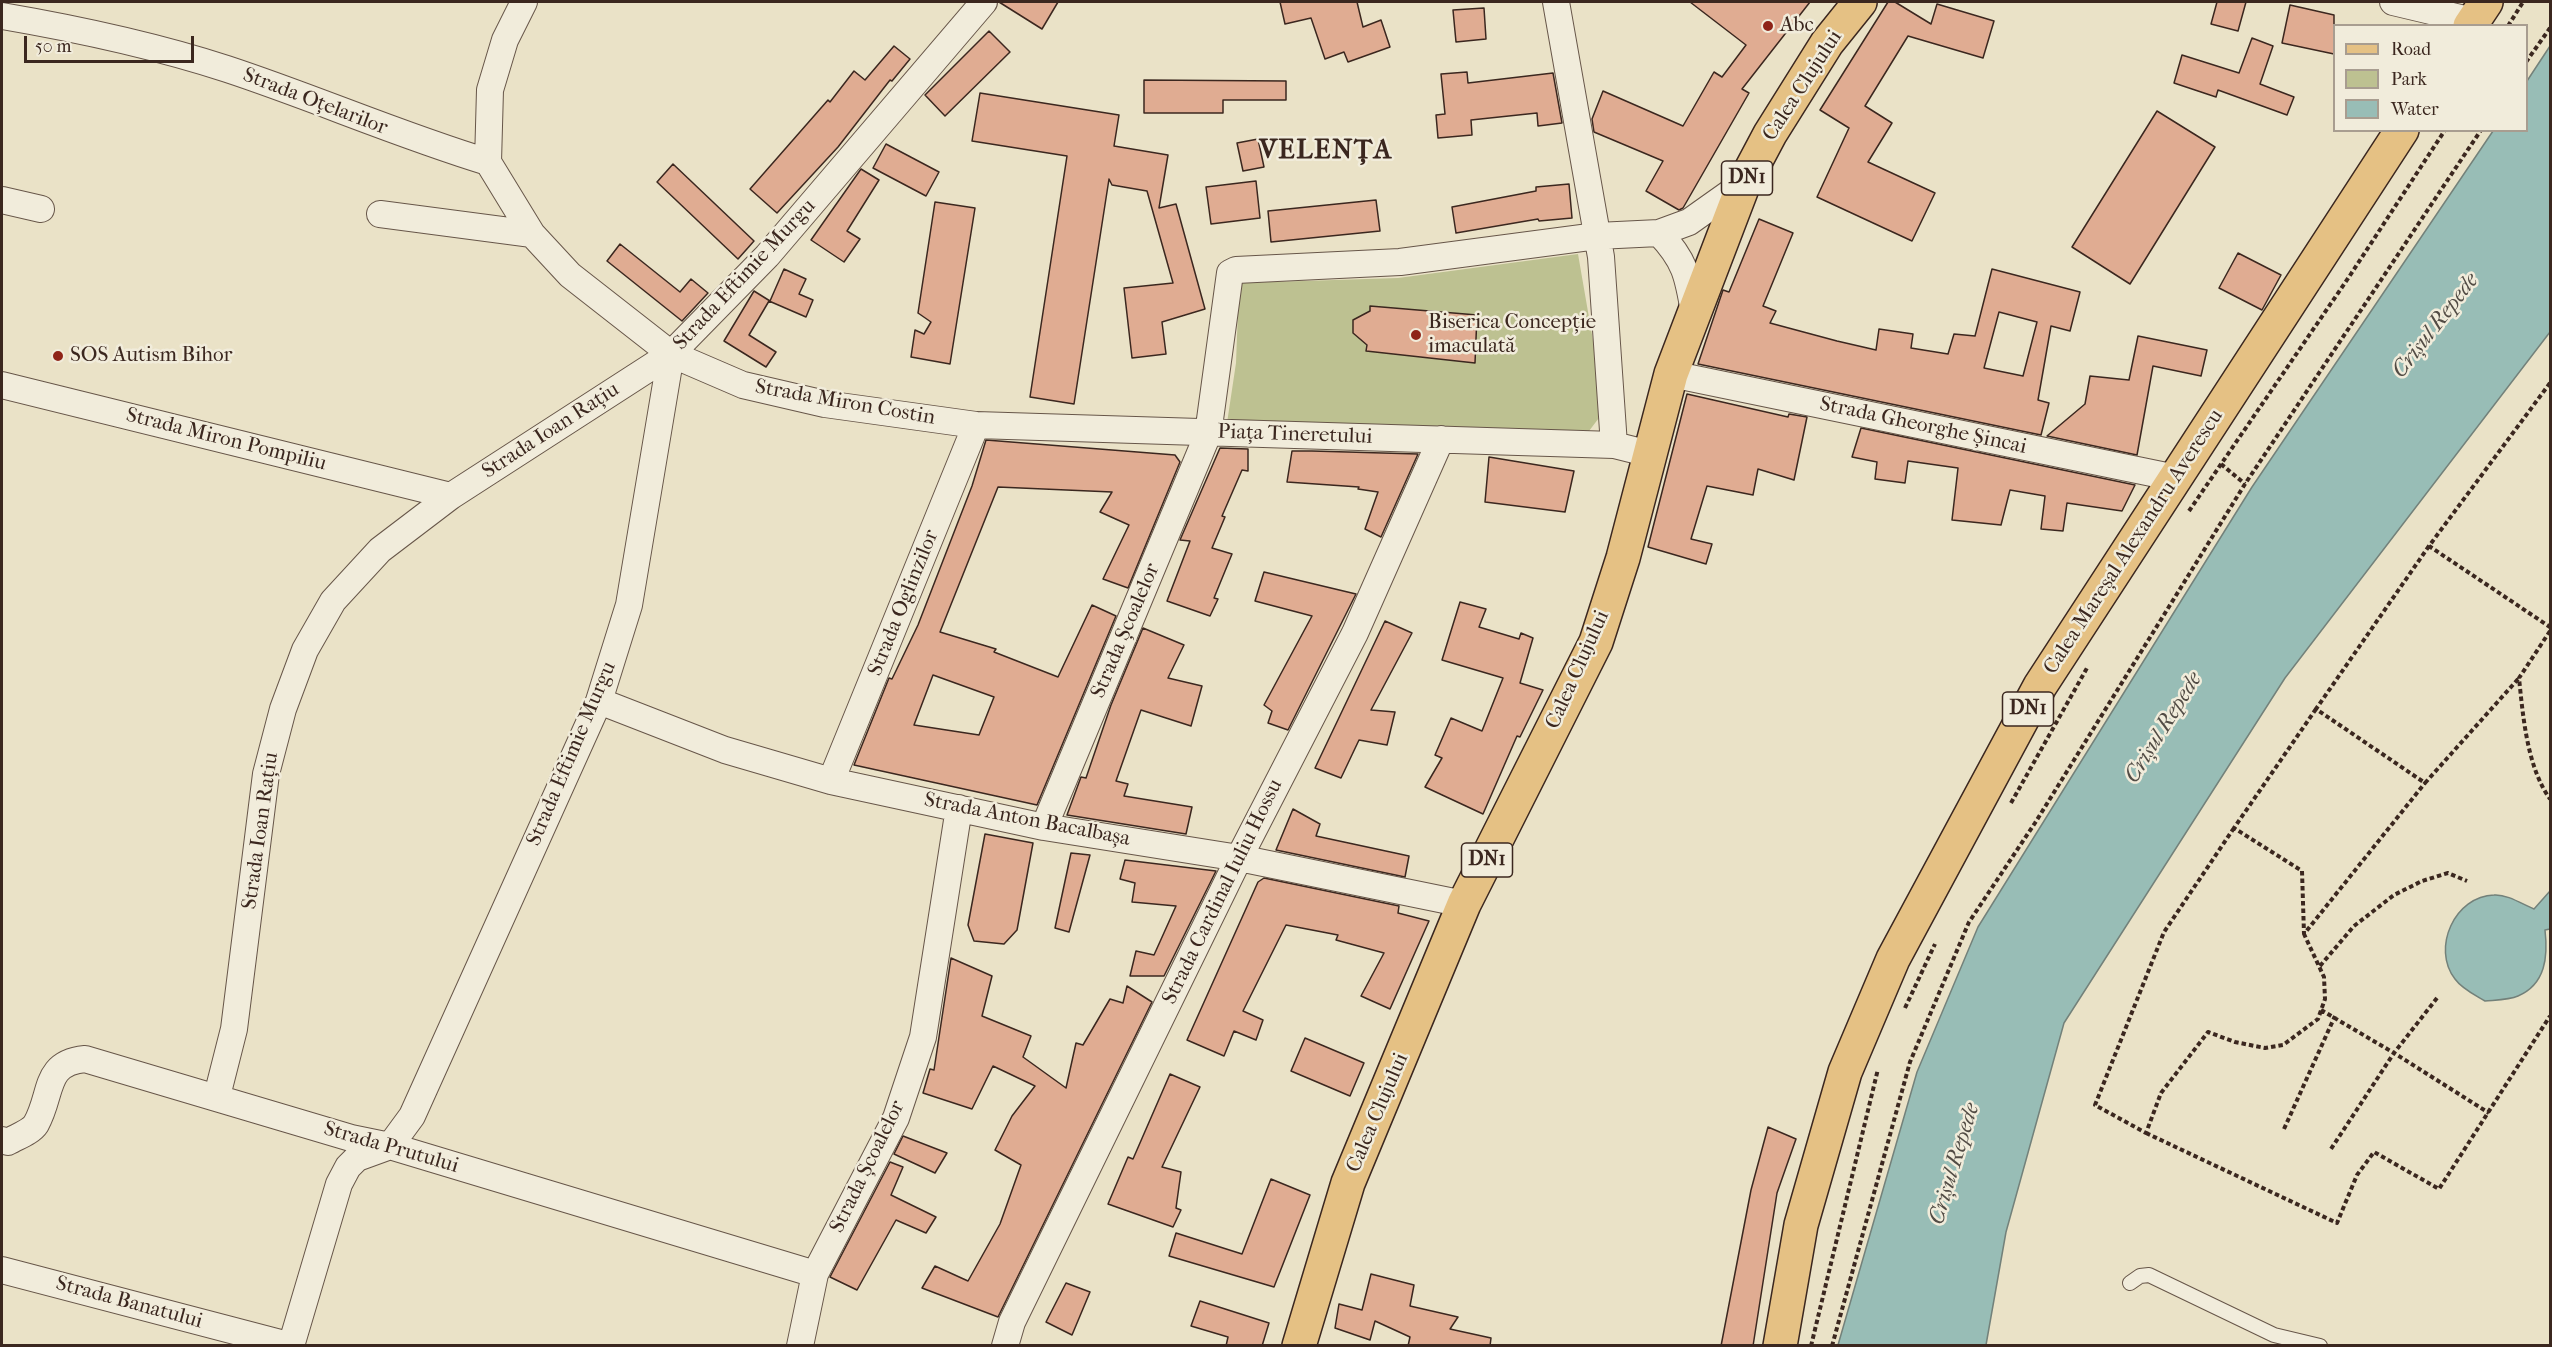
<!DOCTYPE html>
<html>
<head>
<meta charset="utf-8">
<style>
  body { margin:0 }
  #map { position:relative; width:2552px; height:1347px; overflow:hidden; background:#eae2c7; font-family:"IM FELL French Canon",serif }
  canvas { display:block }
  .frame { position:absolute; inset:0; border:3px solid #3b271f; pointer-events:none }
  .legend { position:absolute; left:2333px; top:24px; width:195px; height:108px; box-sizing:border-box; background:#f1ecdb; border:2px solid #a89d90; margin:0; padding:8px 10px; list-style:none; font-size:18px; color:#3b271f }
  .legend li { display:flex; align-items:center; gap:12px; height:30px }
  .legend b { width:30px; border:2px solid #a89d90 }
  .scale { position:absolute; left:24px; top:36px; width:170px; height:27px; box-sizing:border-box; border:3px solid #3b271f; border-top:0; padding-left:8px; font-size:18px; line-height:21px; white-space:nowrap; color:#3b271f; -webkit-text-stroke:4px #f1ecdb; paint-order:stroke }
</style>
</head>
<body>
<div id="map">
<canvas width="2552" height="1347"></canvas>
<div class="frame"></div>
<ul class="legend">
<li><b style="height:8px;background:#e5c184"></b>Road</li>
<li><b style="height:16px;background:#bdc191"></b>Park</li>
<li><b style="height:16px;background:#98bdb6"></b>Water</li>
</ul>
<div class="scale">50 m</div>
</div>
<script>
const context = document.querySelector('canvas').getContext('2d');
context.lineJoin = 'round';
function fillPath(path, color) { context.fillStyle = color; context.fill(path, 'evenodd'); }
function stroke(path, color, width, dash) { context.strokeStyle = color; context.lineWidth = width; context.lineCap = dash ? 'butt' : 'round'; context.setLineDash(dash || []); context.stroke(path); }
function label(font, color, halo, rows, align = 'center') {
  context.font = font + ' "IM FELL French Canon",serif'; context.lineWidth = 5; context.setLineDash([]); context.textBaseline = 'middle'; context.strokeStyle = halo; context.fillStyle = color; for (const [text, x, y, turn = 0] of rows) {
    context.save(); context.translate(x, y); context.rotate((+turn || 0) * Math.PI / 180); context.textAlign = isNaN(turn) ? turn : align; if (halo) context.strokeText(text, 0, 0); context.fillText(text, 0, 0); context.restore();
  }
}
const green = new Path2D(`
  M1578 254 1605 410 1589 431 1227 423 1236 363 1239 283 1398 278Z`);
const water = new Path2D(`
  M2550 46V332L2285 678 2064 1023 2006 1232 1986 1345H1838L1917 1072 1978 927 2252 487 2493 131 2526 130 2527 81Z
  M2550 891V929L2545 930C2548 956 2546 984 2518 996 2509 1000 2495 1000 2485 1001 2475 995 2462 989 2455 979 2431 948 2455 896 2494 895 2507 894 2522 904 2534 909Z`);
const building = new Path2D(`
  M999 2H1058L1042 29Z
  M1280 2H1357L1363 27 1381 20 1390 47 1348 62 1344 52 1325 59 1311 18 1285 24Z
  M1690 2H1810L1742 89 1749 93 1683 208 1679 210 1646 191 1663 161 1594 132 1592 119 1603 91 1683 126 1714 72 1722 77 1746 45Z
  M1888 2H1895L1931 24 1937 4 1994 21 1983 58 1908 36 1865 106 1892 123 1868 162 1935 193 1912 241 1817 197 1849 128 1820 110Z
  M2217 2H2246L2238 31 2211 24Z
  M2290 5 2334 15V54L2282 43Z
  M1484 8 1486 39 1456 42 1453 10Z
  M989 31 1010 52 945 116 925 95Z
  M2252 38 2273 46 2260 84 2294 97 2287 115 2218 90 2216 97 2174 83 2182 55 2239 73Z
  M894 46 910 59 892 81 890 80 838 147 777 213 750 189 828 100 830 102 854 71 865 80Z
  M1467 72 1468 83 1553 73 1562 123 1538 126 1537 113 1471 120 1472 135 1438 138 1436 115 1445 114 1441 74Z
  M1144 80 1286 81V100H1223V113H1144Z
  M980 93 1119 115 1114 146 1168 155 1159 208 1176 204 1205 309 1162 322 1166 354 1132 358 1124 288 1173 283 1147 191 1112 185 1109 179 1074 404 1030 397 1067 156 972 141Z
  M2157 111 2215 147 2130 284 2072 247Z
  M1258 139 1264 167 1243 171 1237 143Z
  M886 144 939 172 926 196 873 168Z
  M673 164 754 241 738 259 657 182Z
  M861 169 879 180 847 231 860 239 844 262 811 240Z
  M1256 181 1260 218 1211 224 1206 187Z
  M1569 184 1572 218 1539 221 1538 219 1456 233 1452 207 1536 191V187Z
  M1376 200 1380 231 1271 242 1268 211Z
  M935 202 975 208 950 364 911 357 915 330 924 334 931 322 918 313Z
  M1759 219 1793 233 1763 306 1776 311 1770 323 1837 341 1876 350 1879 329 1913 334 1911 348 1948 354 1954 334 1975 336 1992 269 2080 292 2070 331 2051 326 2038 400 2049 403 2041 435 1698 364 1723 290 1729 292ZM1999 312 2037 322 2023 376 1984 368Z
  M620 244 680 292 691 279 708 293 682 321 607 261Z
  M2238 253 2281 275 2262 310 2219 288Z
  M784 269 806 279 799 294 813 300 806 317 769 301 749 335 776 352 766 367 724 341 754 291 770 301Z
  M1370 306 1477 315 1475 363 1366 351 1367 345 1353 333V320L1370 311Z
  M2138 336 2207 350 2201 376 2153 366 2137 455 2047 436 2085 404 2090 376 2129 380Z
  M1687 394 1788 417 1789 414 1807 417 1794 480 1758 469 1753 495 1707 486 1691 539 1712 544 1706 564 1648 547Z
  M1861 428 2135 485 2122 511 2067 503 2063 531 2041 529 2045 496 2010 490 2001 525 1952 520 1958 468 1908 461 1905 483 1875 479 1877 462 1852 457Z
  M986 440 1175 455 1180 462 1128 588 1103 579 1129 525 1100 512 1112 492 998 487 940 632 996 649 994 652 1058 677 1092 605 1116 616 1037 805 854 765 889 678 892 679 918 625 972 486ZM933 675 994 697 979 735 914 725Z
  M1220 448 1248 449V471L1242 470 1222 516 1225 517 1212 548 1232 554 1214 598 1218 599 1210 616 1167 601 1190 541 1180 540Z
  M1292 451H1312L1418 454 1381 537 1365 529 1378 492 1358 489 1359 487 1287 482Z
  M1489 457 1574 471 1565 512 1485 502Z
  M1264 572 1356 594 1288 730 1268 723 1272 711 1264 705 1312 616 1255 601Z
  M1460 602 1486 609 1479 627 1519 639 1521 633 1533 638 1520 683 1543 690 1520 737 1517 736 1483 814 1425 787 1442 758 1435 755 1451 718 1482 731 1503 678 1442 660Z
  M1385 621 1412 633 1371 710 1395 712 1387 745 1359 740 1341 778 1315 768Z
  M1143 628 1184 645 1168 678 1202 686 1191 726 1141 710 1116 781 1128 784 1124 796 1192 807 1186 834 1067 815 1081 777 1086 778 1111 705Z
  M1293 809 1320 824 1316 836 1409 856 1405 877 1276 850Z
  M985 834 1033 843 1017 930 1004 944 974 941 968 925Z
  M1071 853 1090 855 1069 932 1055 928Z
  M1125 860 1216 871 1164 976H1130L1136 951 1154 955 1176 906 1132 902 1135 883 1120 879Z
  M1264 878 1399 906 1398 913 1429 921 1390 1009 1361 996 1384 953 1336 940 1338 935 1286 925 1243 1011 1263 1020 1256 1040 1234 1031 1224 1056 1187 1040 1258 882Z
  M951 958 992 976 982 1016 1031 1036 1023 1057 1066 1088 1076 1043 1083 1045 1110 999 1123 1003 1127 986 1152 1002 998 1317 922 1288 935 1266 968 1281 1000 1224 1021 1165 995 1150 1012 1116 1035 1086 993 1066 972 1109 923 1093 930 1069 934 1070Z
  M1305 1038 1364 1063 1350 1096 1291 1071Z
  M1170 1074 1200 1087 1162 1167 1181 1172 1176 1208 1181 1210 1173 1227 1108 1204 1128 1157 1133 1159Z
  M1768 1127 1796 1139 1777 1193 1753 1346H1721L1751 1190Z
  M903 1136 947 1153 935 1173 894 1154Z
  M890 1162 903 1167 891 1195 936 1217 926 1233 896 1220 857 1290 830 1277Z
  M1271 1179 1310 1195 1274 1287 1169 1256 1176 1233 1242 1254Z
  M1371 1274 1414 1285 1410 1306 1458 1317 1450 1329 1491 1338 1490 1346H1408L1410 1337 1375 1321 1370 1340 1335 1328 1339 1304 1362 1310Z
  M1066 1283 1090 1292 1072 1335 1046 1322Z
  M1200 1301 1269 1323 1262 1346H1226L1228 1337 1191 1326Z`);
const path = new Path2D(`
  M2508 26 2523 2
  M2526 62 2550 28
  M2550 383 2429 546 2550 627
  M2221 464 2245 484
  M2189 511 2349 277 2445 130
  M2429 546 2316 709 2425 783 2519 678
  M2550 631 2519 678C2523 716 2527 767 2550 799
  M2316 709 2234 828 2302 871 2304 934 2425 783
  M2011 803 2087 668
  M2234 828 2164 932 2095 1105 2146 1133 2161 1093 2208 1032 2235 1042 2265 1048 2283 1045 2318 1019 2325 999 2324 977 2304 934
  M2320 966 2354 926 2394 895 2422 881 2448 873 2467 881
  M2437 998 2394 1053 2489 1113
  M1905 1008 1935 944
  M2321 1010 2394 1053 2331 1149
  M2284 1129 2335 1016
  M2146 1133 2337 1223 2357 1175 2374 1152 2439 1189 2550 1016
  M1811 1346 1878 1069
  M1832 1346 1910 1062 1969 922 2035 823 2245 484 2481 130`);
const lane = new Path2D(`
  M2130 1283 2140 1276 2149 1275 2274 1335 2320 1346`);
const street = new Path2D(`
  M524 2 505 40 490 90 488 162 532 234 570 275 671 354 743 385 825 404 976 425 1614 445 1650 454
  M1556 2 1601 257 1614 445
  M2393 2 2473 21
  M2 16C78 29 153 45 227 69 315 98 399 135 488 162
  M2 200 41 209
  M380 214 532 234
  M1659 233C1685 260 1688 276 1694 312
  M1671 374 2176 478
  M2 385 451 496
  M599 701 725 750 831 781 1044 827 1239 858 1464 904
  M831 781 976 425
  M1044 827 1208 434 1230 273 1236 270 1400 262 1597 236 1659 233 1689 222 1744 183
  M217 1096 234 1029 266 774 283 709 305 650 333 601 380 550 451 496 671 354 767 256 984 2
  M2 1140 8 1142C16 1137 31 1132 36 1124 53 1094 43 1063 85 1059L351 1138 390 1146 815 1274
  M2 1270 292 1346
  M291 1346 339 1184 348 1167 357 1158 390 1146 412 1116 599 701 629 605 671 354
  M800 1346 815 1274 896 1118 923 1037 959 808
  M1005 1346 1012 1322 1239 858 1355 633 1441 439`);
const primary = new Path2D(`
  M2470 26 2486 2
  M1299 1346 1348 1183 1464 904 1596 642 1623 558 1671 374 1744 183 1770 134 1827 43 1860 2
  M1780 1346 1801 1225 1845 1072 1893 959 2040 686 2402 130`);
const markers = [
  [1768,26,6,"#8f2418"],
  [1416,335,6,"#8f2418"],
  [58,356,6,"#8f2418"]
];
const shields = [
  [1747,178,51],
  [2028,709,51],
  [1487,860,51]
];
const shieldNames = [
  ["DN1",1747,178],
  ["DN1",2028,709],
  ["DN1",1487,860]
];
const poiNames = [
  ["Abc",1780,26],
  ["Biserica Concepție",1428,323],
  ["imaculată",1428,347],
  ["SOS Autism Bihor",70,356]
];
const streetNames = [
  ["Calea Clujului",1803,86,-57],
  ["Strada Oțelarilor",315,102,21],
  ["Strada Eftimie Murgu",745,275,-47],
  ["Strada Miron Costin",845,403,10],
  ["Strada Gheorghe Șincai",1923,426,12],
  ["Strada Ioan Rațiu",551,431,-33],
  ["Piața Tineretului",1295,435,2],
  ["Strada Miron Pompiliu",226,440,14],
  ["Calea Mareșal Alexandru Averescu",2134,542,-57],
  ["Strada Oglinzilor",904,603,-68],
  ["Strada Școalelor",1126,631,-67],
  ["Calea Clujului",1578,670,-66],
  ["Strada Eftimie Murgu",572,754,-67],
  ["Strada Anton Bacalbașa",1027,820,11],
  ["Strada Ioan Rațiu",261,831,-82],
  ["Strada Cardinal Iuliu Hossu",1223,892,-64],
  ["Calea Clujului",1378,1113,-67],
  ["Strada Prutului",391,1148,16],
  ["Strada Școalelor",868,1167,-64],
  ["Strada Banatului",129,1303,15]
];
const waterNames = [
  ["Crișul Repede",2436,326,-52],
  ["Crișul Repede",2164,728,-58],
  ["Crișul Repede",1955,1164,-73]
];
const districtNames = [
  ["VELENȚA",1326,151]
];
fillPath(green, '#bdc191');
fillPath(water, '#98bdb6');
stroke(water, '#73817a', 1.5);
fillPath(building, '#e0ac92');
stroke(building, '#3b271f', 1.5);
stroke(lane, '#675649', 16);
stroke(street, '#675649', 28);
stroke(primary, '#3b271f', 36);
stroke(path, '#3b271f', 4, [4.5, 3]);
stroke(lane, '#f1ecdb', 14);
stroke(street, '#f1ecdb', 26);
stroke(primary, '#e5c184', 33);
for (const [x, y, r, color] of markers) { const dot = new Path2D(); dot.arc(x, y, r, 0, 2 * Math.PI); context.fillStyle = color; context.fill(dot); stroke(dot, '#f1ecdb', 2); }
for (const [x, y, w] of shields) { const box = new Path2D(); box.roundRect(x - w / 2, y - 17, w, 34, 4.5); context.fillStyle = '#f1ecdb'; context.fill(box); stroke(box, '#3b271f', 1.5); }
label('bold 20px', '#3b271f', null, shieldNames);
label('21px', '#3b271f', '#f1ecdb', poiNames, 'left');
label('21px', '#3b271f', '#f1ecdb', streetNames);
label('italic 22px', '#524c45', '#f1ecdb', waterNames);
context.letterSpacing = '1.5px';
label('bold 27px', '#3b271f', '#f1ecdb', districtNames);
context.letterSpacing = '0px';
</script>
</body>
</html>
